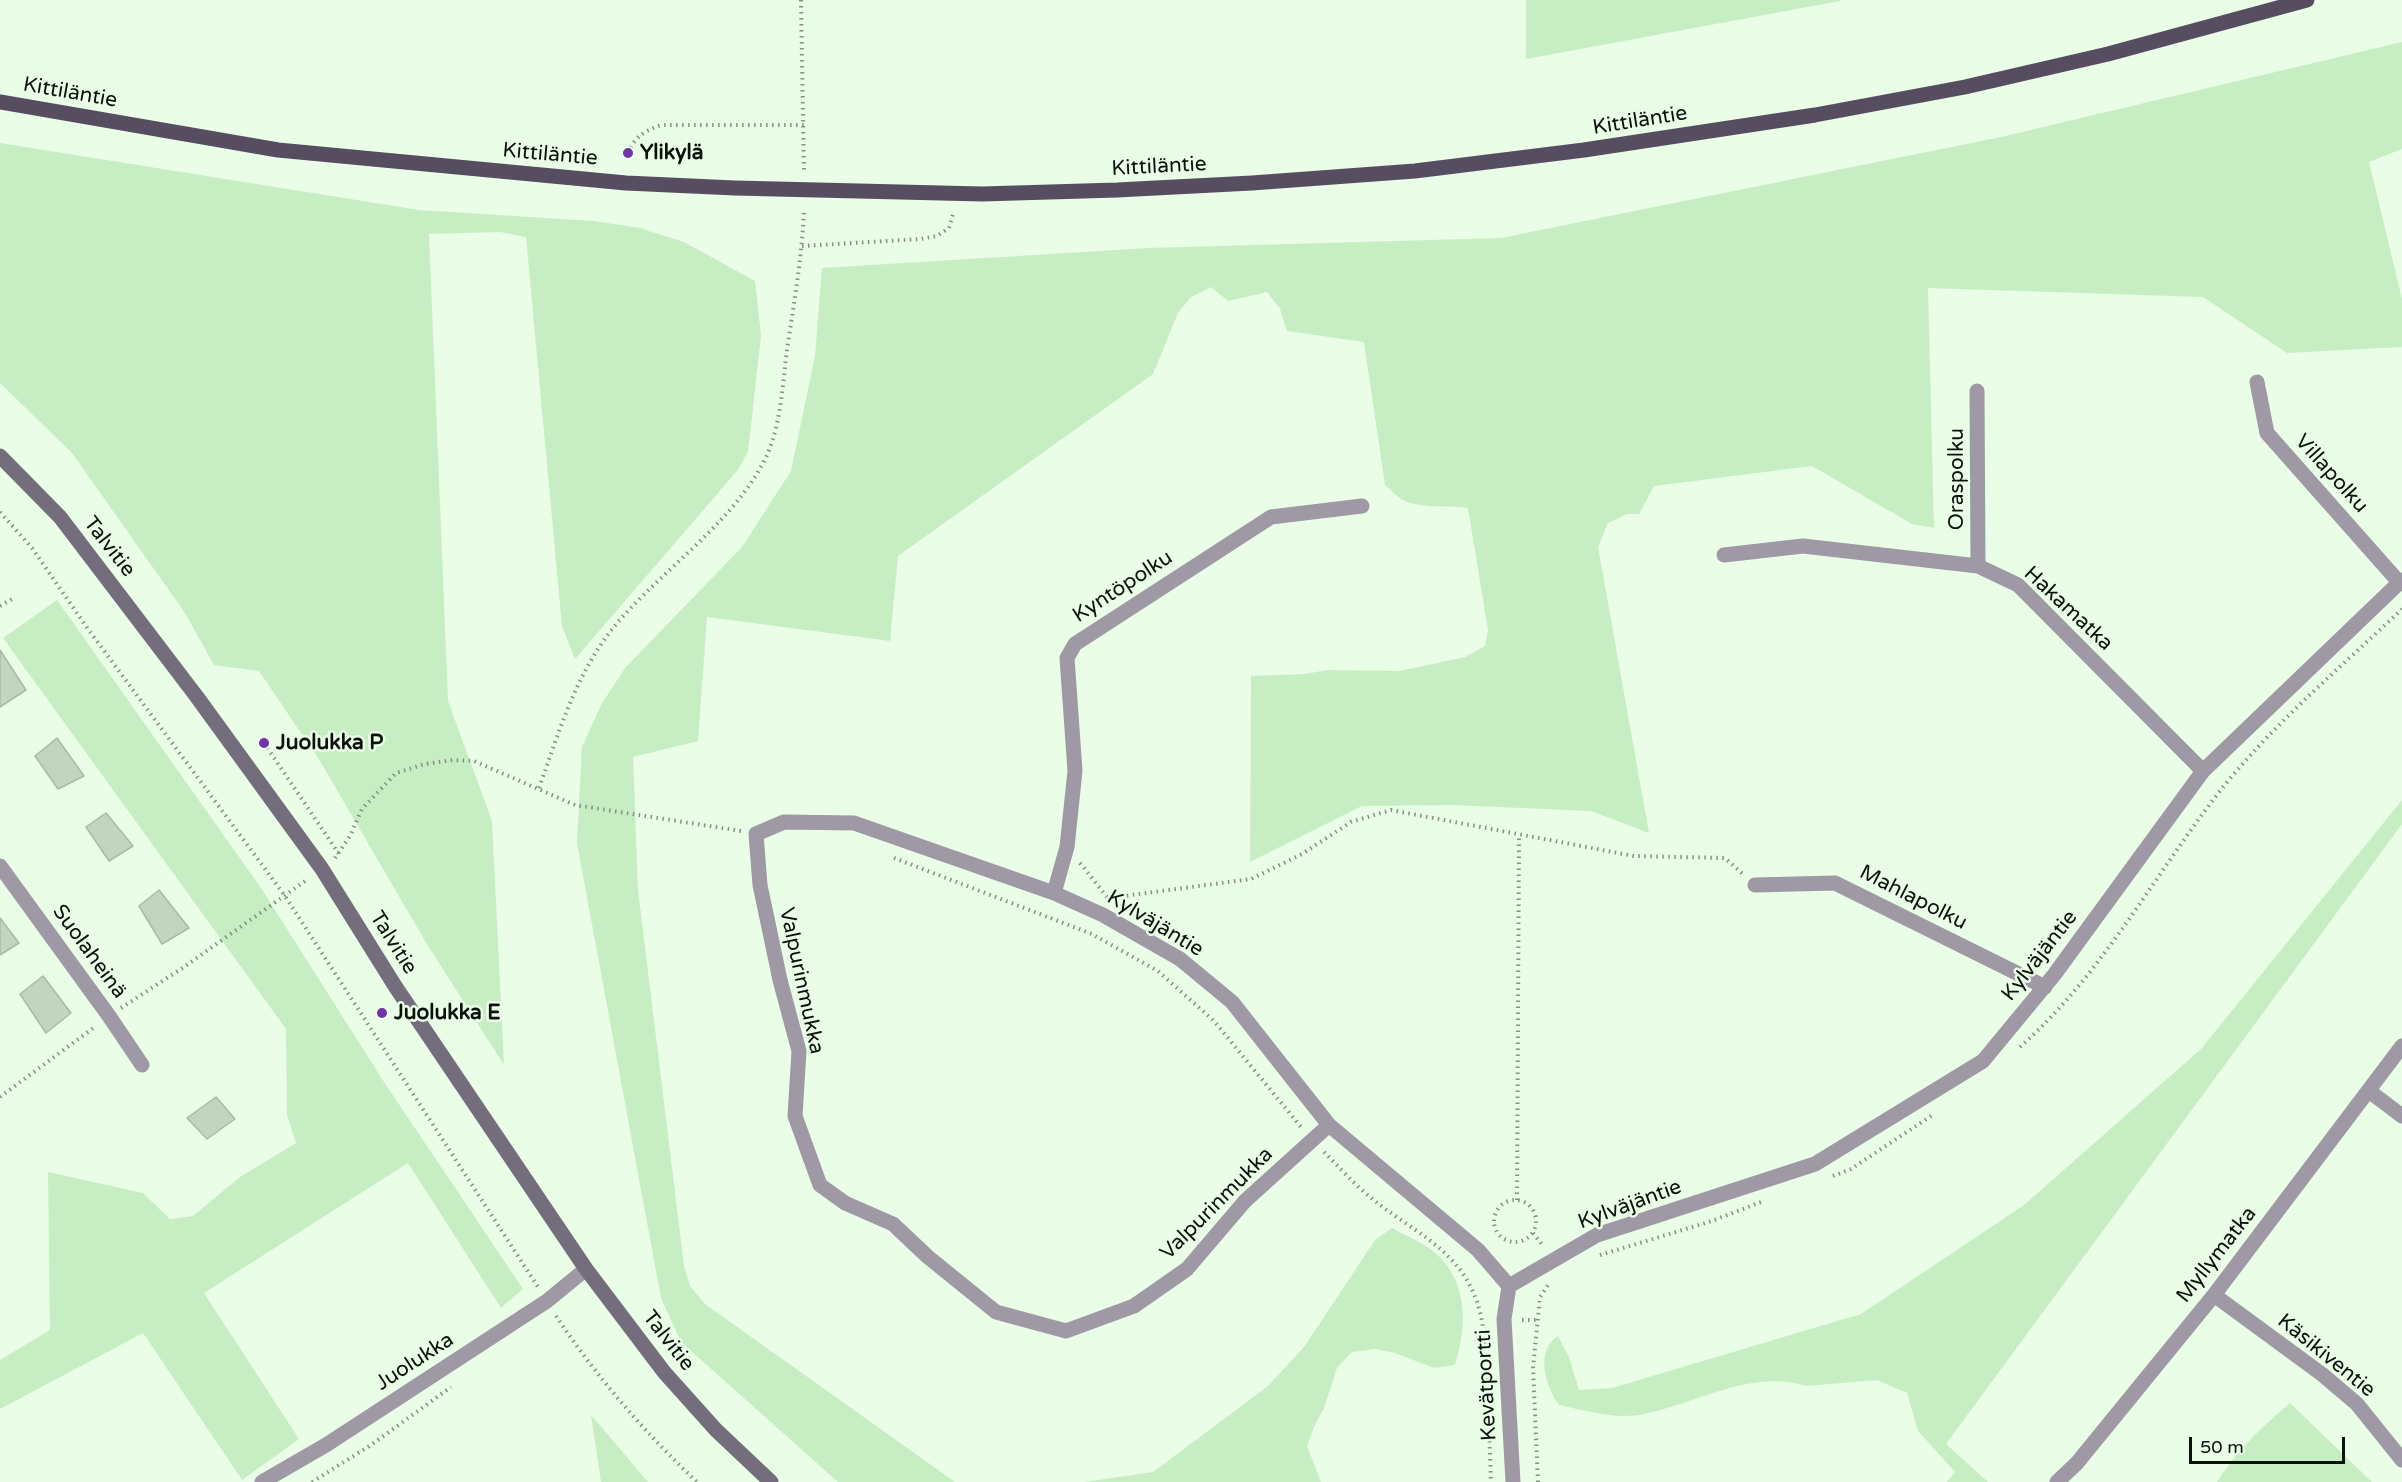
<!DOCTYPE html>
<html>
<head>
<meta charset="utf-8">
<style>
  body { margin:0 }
  #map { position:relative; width:2402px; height:1482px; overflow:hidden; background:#e9fde7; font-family:"Varela Round",sans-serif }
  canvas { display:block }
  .scale { position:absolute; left:2189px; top:1437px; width:156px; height:27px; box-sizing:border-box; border:3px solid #0b120b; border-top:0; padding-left:8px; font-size:18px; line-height:21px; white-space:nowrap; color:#0b120b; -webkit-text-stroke:4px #e9fde7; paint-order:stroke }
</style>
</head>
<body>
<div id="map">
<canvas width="2402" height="1482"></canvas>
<div class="scale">50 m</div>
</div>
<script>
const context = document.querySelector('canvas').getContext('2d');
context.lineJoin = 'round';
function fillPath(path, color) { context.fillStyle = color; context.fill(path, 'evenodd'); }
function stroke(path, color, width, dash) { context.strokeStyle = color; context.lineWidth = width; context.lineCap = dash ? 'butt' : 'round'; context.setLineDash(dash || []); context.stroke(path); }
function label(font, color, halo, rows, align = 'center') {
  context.font = font + ' "Varela Round",sans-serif'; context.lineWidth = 5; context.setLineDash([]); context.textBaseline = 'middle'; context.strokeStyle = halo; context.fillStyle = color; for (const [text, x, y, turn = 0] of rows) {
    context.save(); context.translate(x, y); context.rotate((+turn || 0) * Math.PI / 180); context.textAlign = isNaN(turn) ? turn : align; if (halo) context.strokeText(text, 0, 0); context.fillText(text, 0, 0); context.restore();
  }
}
const green = new Path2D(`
  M1526 0H1840V1L1526 59Z
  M2402 42V149L2369 162 2402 299V347L2287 353 2203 297 1928 288 1934 528 1912 524 1812 466 1654 486 1639 514H1627L1608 523 1598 547 1649 833 1591 811 1451 805 1362 806 1250 862 1251 676 1305 674 1327 670 1400 671 1465 657 1485 646 1488 630 1468 508C1448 505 1424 509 1405 501 1398 498 1391 490 1385 485L1364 342 1287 331 1280 309 1267 292 1228 301 1211 287 1191 297 1178 313 1153 374 898 556 890 641 707 617 698 741 633 757 638 890 684 1266 690 1286 705 1304 955 1482H838L681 1342 661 1298 577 843 582 747 601 705 625 668 742 547 791 471 815 356 822 268 1148 248 1501 238 2001 137Z
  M0 143 419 210 593 221 640 228 684 242 755 281 761 335 748 452 737 471 575 659 562 626 526 237 500 232 429 234 448 701 492 821 504 1065 425 941 320 761 259 671 214 665 185 613 72 453 0 383Z
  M57 600 261 888 384 1082 523 1289 501 1308 408 1163 204 1293 299 1439 242 1480 143 1333 0 1409V1360L50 1330 48 1172 143 1193 170 1219 193 1216 240 1177 296 1143 287 1115 286 1029 3 638Z
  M2402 800V824L1946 1444 1988 1482H1947L1955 1472 1918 1431 1907 1393 1877 1380 1806 1386C1752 1369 1697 1403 1645 1414 1616 1420 1588 1411 1559 1405 1545 1386 1535 1350 1558 1336L1569 1357 1579 1390 1612 1388 1861 1314 2024 1205 2201 1049Z
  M1392 1228C1404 1235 1418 1240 1429 1248 1468 1276 1468 1323 1455 1365L1434 1368 1395 1353 1375 1349 1352 1352 1337 1368 1324 1408 1314 1427 1307 1446 1321 1482H1085L1153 1472 1268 1386 1304 1347 1375 1240Z
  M2290 1403 2372 1482H2217C2236 1451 2262 1427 2290 1403Z
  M591 1415 648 1482H601Z`);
const building = new Path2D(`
  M0 650 26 690 0 707Z
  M57 738 84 776 58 789 35 756Z
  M106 813 133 846 109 861 86 827Z
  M159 890 189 928 162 944 139 906Z
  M0 918 19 943 0 955Z
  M43 976 71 1013 46 1033 20 994Z
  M216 1097 235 1119 207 1139 187 1118Z`);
const path = new Path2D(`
  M801 0 804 172
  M628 153C635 136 645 131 661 125H804
  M802 246 920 239 937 236 949 228 953 214
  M0 512 32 548 88 629 285 896 538 1287
  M0 606 14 598
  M264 743 339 854
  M539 788C560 729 577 670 618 622 663 570 729 525 762 465 781 431 782 388 787 350 794 303 802 257 804 210
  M335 858 350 836 362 809 396 773 425 764 453 760 474 761 575 805 741 831
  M894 858 1092 934 1158 971 1214 1021 1301 1127
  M1080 863 1107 897
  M1109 898 1251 879 1302 854 1351 822 1391 810 1634 856 1725 858 1744 875
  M121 1008 184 967 308 879
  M2020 1047C2100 976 2149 884 2213 800 2267 729 2338 670 2402 609
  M0 1097 96 1026
  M1324 1152C1339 1167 1354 1184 1370 1197 1407 1228 1453 1246 1473 1292 1486 1320 1485 1353 1488 1382
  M1833 1176 1851 1169 1934 1114
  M1494 1221a21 21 0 1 1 42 0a21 21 0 1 1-42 0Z
  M1517 1200 1519 834
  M1533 1233 1544 1247
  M1600 1255 1709 1222 1761 1202
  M556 1316C596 1376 645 1433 697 1482
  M1522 1320H1537
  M1488 1399 1491 1482
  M312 1482 371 1445 451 1387
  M1538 1482 1533 1368 1540 1297 1548 1285`);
const street = new Path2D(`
  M2257 382 2267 433 2398 581
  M1977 391 1978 566
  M1724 555 1803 546 1978 566 2018 585 2203 771
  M0 866 109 1016 142 1065
  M1755 885 1835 883 2045 987
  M1054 893 1067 847 1075 771 1067 658 1075 644 1271 517 1362 506
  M2369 1091 2402 1116
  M1329 1125 1245 1201 1187 1269 1134 1306 1066 1331 996 1312 928 1257 893 1224 845 1203 820 1185 795 1116 799 1051 780 980 760 885 756 834 784 822 854 823 1054 893 1103 915 1180 959 1232 1002 1329 1125 1478 1250 1509 1286
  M1509 1286 1597 1235 1815 1164 1983 1061 2054 975 2203 771 2402 580
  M1509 1286 1504 1319 1513 1482
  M2214 1295 2323 1375 2357 1404 2402 1460
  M262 1482 326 1445 547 1301 586 1269
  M2057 1482 2077 1463 2214 1295 2402 1046`);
const secondary = new Path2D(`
  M0 456 60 517 197 697 322 869 395 986 586 1269 664 1372 716 1430 771 1482`);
const primary = new Path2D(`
  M0 102 278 150 626 183 735 188 982 194 1117 190 1252 183 1415 171 1584 150 1815 115 1965 87 2108 54 2307 0`);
const markers = [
  [628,153,6,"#7234a9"],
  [264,743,6,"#7234a9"],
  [382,1013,6,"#7234a9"]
];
const streetNames = [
  ["Kittiläntie",70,93,10],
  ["Kittiläntie",1640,121,-9],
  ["Kittiläntie",550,155,5],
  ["Kittiläntie",1159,167,-3],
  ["Villapolku",2331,474,48],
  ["Oraspolku",1957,479,-90],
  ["Talvitie",109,547,52],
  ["Kyntöpolku",1123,587,-33],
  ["Hakamatka",2068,609,43],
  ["Mahlapolku",1913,898,27],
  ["Kylväjäntie",1155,924,31],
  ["Talvitie",393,943,58],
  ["Suolaheinä",89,952,54],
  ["Kylväjäntie",2040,956,-52],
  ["Valpurinmukka",801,981,78],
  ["Valpurinmukka",1217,1204,-45],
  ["Kylväjäntie",1630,1205,-20],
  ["Myllymatka",2217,1255,-52],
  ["Talvitie",668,1341,52],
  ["Käsikiventie",2326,1356,39],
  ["Juolukka",415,1362,-33],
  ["Kevätportti",1487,1385,-93]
];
const poiNames = [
  ["Ylikylä",640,153],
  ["Juolukka P",276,743],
  ["Juolukka E",394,1013]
];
fillPath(green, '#c7eec3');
fillPath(building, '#c1d5bf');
stroke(building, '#a8bba6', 1.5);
stroke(path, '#839182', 4, [1.5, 4.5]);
stroke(street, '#9e99a4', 15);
stroke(secondary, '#736d7c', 15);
stroke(primary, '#564e60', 15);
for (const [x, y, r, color] of markers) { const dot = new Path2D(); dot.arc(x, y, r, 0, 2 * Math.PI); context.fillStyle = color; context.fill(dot); stroke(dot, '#e9fde7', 2); }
label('21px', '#0b120b', '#e9fde7', streetNames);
label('bold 21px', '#0b120b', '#e9fde7', poiNames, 'left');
</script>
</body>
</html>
